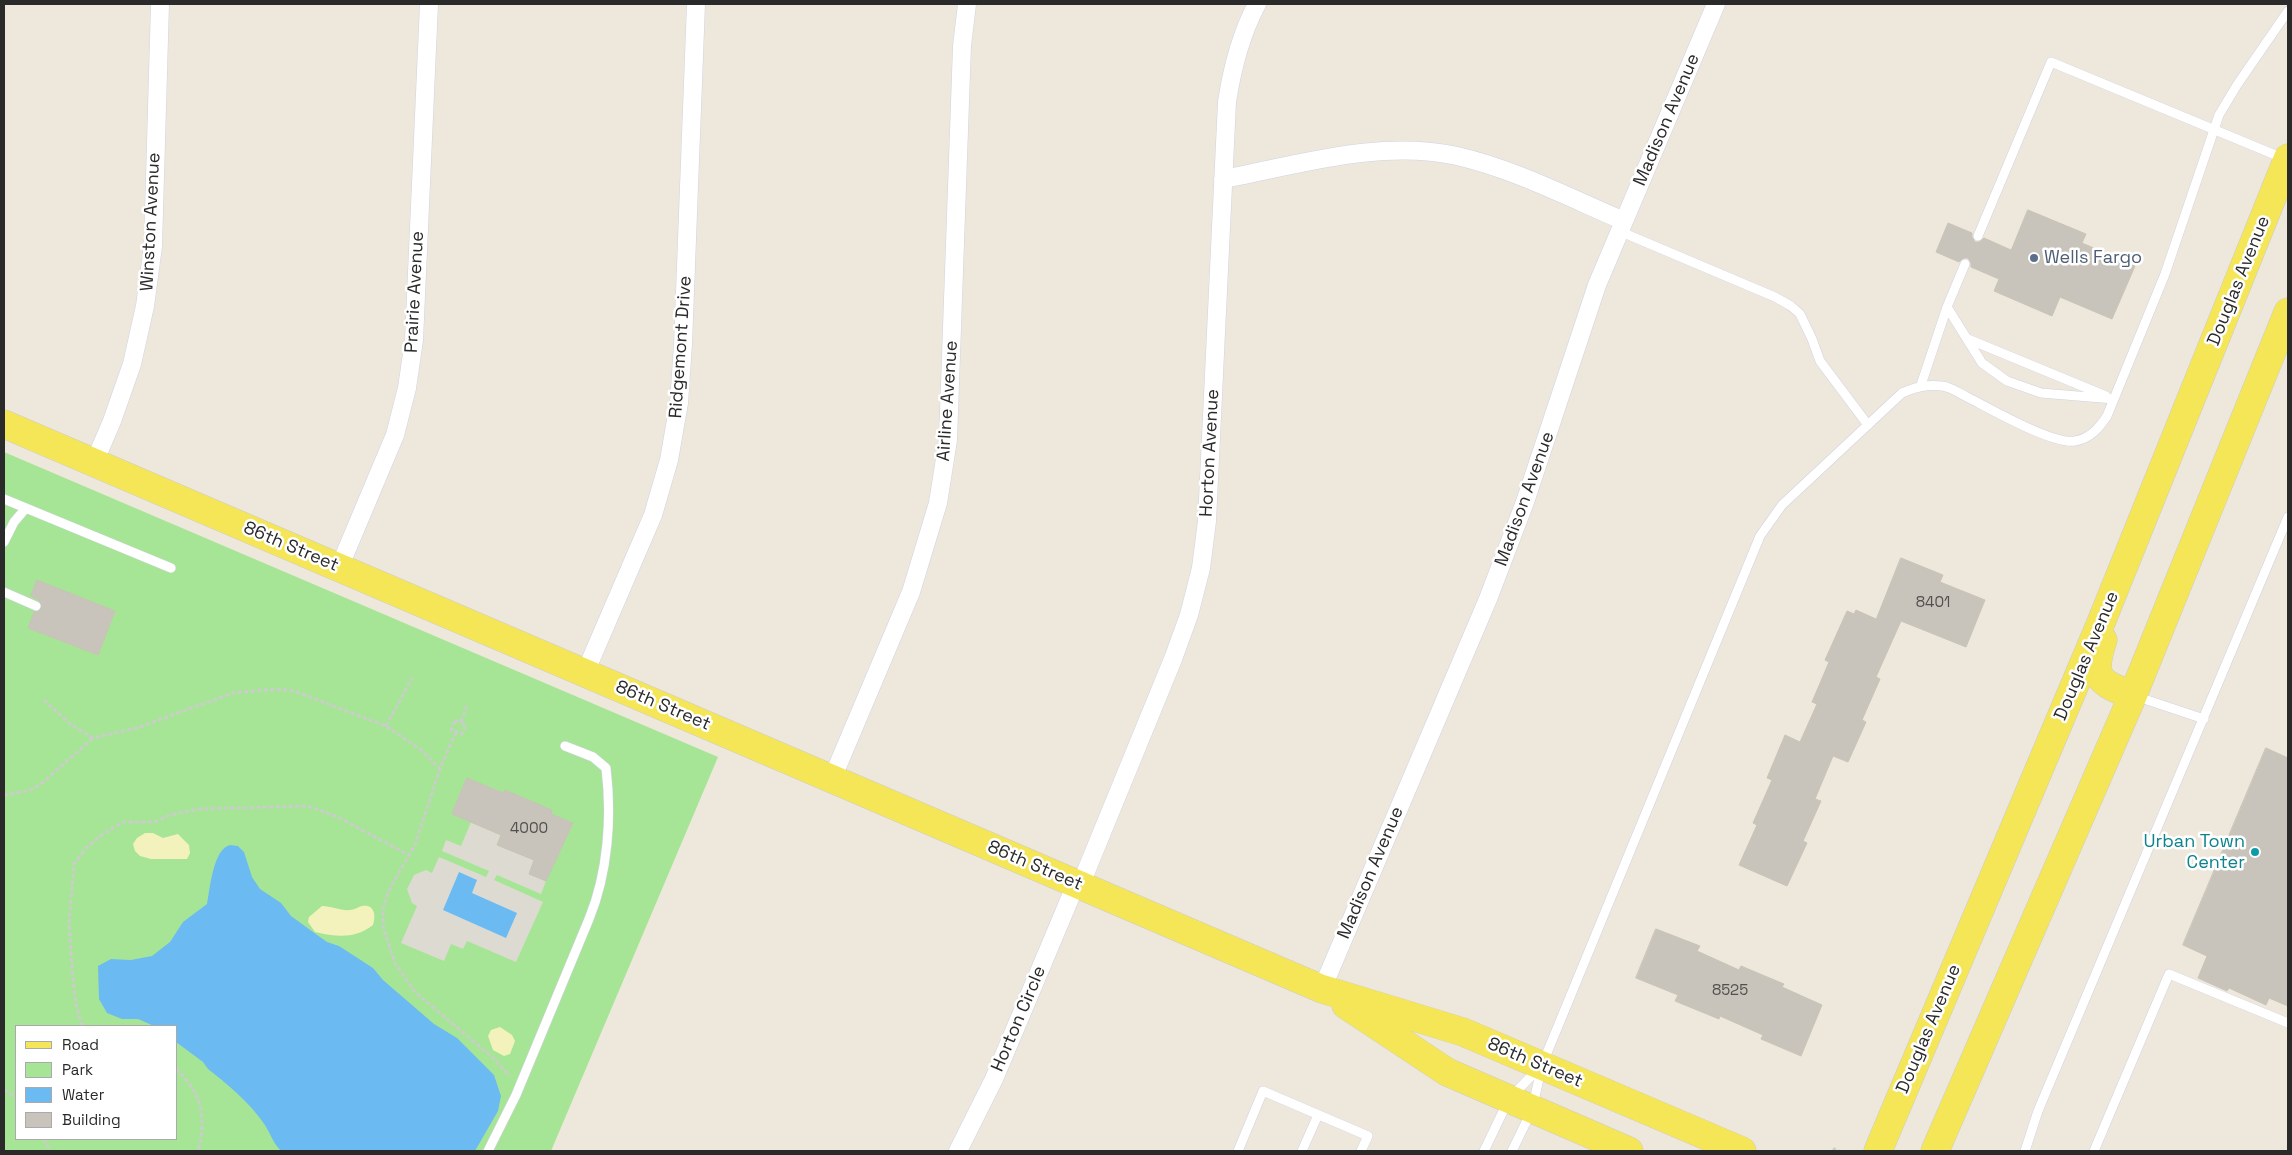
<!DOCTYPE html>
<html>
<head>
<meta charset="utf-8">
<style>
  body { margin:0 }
  #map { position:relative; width:2292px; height:1155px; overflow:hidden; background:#ede8db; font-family:"Space Grotesk",sans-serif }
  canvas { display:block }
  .frame { position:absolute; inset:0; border:5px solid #2a2a2a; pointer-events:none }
  .legend { position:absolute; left:15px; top:1025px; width:162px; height:115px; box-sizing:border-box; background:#fff; border:1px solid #aaa; margin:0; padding:6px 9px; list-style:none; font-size:15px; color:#2a2a2a }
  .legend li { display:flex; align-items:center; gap:10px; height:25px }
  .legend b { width:25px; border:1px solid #aaa }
</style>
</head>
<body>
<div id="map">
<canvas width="2292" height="1155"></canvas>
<div class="frame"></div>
<ul class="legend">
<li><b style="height:6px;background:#f5e658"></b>Road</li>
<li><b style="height:14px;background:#a6e596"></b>Park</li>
<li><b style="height:14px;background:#6bbbf2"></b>Water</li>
<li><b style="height:14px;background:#c8c4bb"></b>Building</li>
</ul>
</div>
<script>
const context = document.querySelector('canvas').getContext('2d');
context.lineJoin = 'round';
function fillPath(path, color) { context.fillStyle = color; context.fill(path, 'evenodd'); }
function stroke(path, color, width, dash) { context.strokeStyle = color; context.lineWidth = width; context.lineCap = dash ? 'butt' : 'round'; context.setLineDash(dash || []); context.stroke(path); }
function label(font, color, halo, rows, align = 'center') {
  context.font = font + ' "Space Grotesk",sans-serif'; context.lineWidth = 5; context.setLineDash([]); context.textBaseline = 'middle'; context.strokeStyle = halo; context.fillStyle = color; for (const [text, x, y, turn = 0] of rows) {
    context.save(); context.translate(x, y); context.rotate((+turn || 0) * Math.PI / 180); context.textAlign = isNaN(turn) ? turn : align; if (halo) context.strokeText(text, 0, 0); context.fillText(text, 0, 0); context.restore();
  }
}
const green = new Path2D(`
  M4 452 718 757 551 1151H4ZM16 1026H176V1139H16Z`);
const sand = new Path2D(`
  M145 833H153L163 838 178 834 189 845 190 853 187 859H151L140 856 135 851 133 844 137 838Z
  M322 906C331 906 341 911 350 910 354 910 358 907 362 906 375 904 376 916 373 925 355 939 337 937 315 932L308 922 309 917Z
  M500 1027 512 1035 515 1041 510 1054 504 1056 493 1050 488 1036 491 1030Z`);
const plaza = new Path2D(`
  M471 822 501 835 497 845 534 860 529 874 546 881 541 894 497 875 494 880 543 902 516 962 467 941 463 949 451 944 444 961 401 943 417 906 412 903 407 889 414 875 426 870 432 873 439 857 486 877 489 871 442 851 446 840 461 846Z`);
const water = new Path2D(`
  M230 845 238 846 244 852 252 877 260 889 281 903 291 916 313 932 327 942 339 946 373 968 383 980 434 1024 457 1038 494 1075 501 1096 498 1111 475 1151H281C272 1142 270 1131 262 1121 249 1102 227 1084 208 1069L203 1062 176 1042V1026H154L138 1019H122L107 1013 99 999 98 966 111 959 131 960 152 956 170 942 183 922 207 904C210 889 213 849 230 845Z
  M459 872 477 880 472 893 517 913 506 938 443 910Z`);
const building = new Path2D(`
  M2028 210 2086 234 2082 243 2135 266 2112 319 2060 297 2052 316 1994 291 1999 279 1971 267V263L1968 258H1964L1959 262 1936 252 1948 223 1972 233V237L1975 242H1979L1984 238 2011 250Z
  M1901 558 1943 575 1940 582 1985 600 1966 647 1901 621 1876 677 1880 679 1862 720 1866 722 1848 762 1833 756 1815 799 1821 801 1803 841 1807 843 1787 886 1739 865 1757 825 1753 823 1772 780 1767 778 1785 735 1800 742 1817 704 1812 702 1829 662 1825 660 1847 611 1854 614 1856 610 1876 619Z
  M37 580 115 611 98 655 28 628 34 612 39 611 42 608 39 600 31 596Z
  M2266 748 2288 758V1006L2269 998 2266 1005 2229 988 2227 991 2198 978 2207 956 2183 945Z
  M467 778 503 793 505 790 552 810 551 814 573 823 546 881 529 874 534 860 497 845 501 835 452 814Z
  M1656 929 1700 946 1697 951 1739 970 1741 966 1784 984 1782 987 1822 1005 1801 1056 1761 1039 1763 1035 1720 1016 1719 1019 1675 1001 1678 995 1636 978Z`);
const path = new Path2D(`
  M44 700 69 723 93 738 137 728 233 693 276 689 294 691 386 726 421 750 440 769
  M455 720 466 725 462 734 451 730Z
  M461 722 467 706
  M386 726 412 678
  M456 732 440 769 415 845 389 890 383 909V927L395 963 415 992 492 1057 510 1076
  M4 795 28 791 41 784 93 738
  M82 1026 77 1009 73 982 69 923 74 864 87 847 103 834 123 822H154L170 815 198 809 308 806 338 817 409 855
  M176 1069C202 1094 207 1116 198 1151
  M4 1090 16 1097
  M44 1139 50 1151
  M1834 1151V1149L1839 1151`);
const lane = new Path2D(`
  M1619 231 1775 297 1791 306 1800 314 1812 339 1820 361 1868 425
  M1978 236 2051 62 2285 159
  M1947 307 1982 363 2007 381 2041 393 2114 399
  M1968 339 2106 396
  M1921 385 1947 307 1965 264
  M4 499 171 568
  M4 542 14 522 26 508
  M4 592 36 606
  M2135 696 2204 719
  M488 1151 516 1095 589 919C608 873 612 817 606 768L593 757 565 746
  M1238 1151 1263 1091 1368 1136 1361 1151
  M1302 1151 1318 1115
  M1484 1151 1509 1099 1540 1067
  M1512 1151 1532 1110 1542 1065 1760 536 1782 505 1902 393C1916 387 1927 384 1942 386 1951 387 1959 393 1967 397 1989 408 2053 445 2075 441 2091 438 2099 428 2107 416L2165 274 2219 115 2237 85 2288 11
  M2025 1151 2038 1111 2288 517
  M2094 1151 2169 974 2288 1023`);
const street = new Path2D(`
  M1223 179C1298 165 1380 139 1457 156 1514 169 1570 198 1624 221
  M94 463 112 421 132 364 145 306 153 246 160 4
  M339 568 395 435 407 388 414 340 429 4
  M585 673 653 515 669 460 679 403 683 344 696 4
  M832 779 911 592 938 503 948 440 962 46 967 4
  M1080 886 1173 659 1189 615 1201 568 1207 521 1227 102C1232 69 1241 34 1257 4
  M1322 989 1488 599 1525 502 1597 285 1716 4
  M958 1151 994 1079 1076 884`);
const primary = new Path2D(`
  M4 424 1322 989 1463 1032 1742 1151
  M2103 640C2091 676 2097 683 2133 695
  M1346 1005 1447 1072 1629 1151
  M1878 1151 2100 625 2288 158
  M1935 1151 2133 695 2288 312`);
const markers = [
  [2034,258,5,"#5c6f8a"],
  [2255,852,5,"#0f9aa8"]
];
const numberNames = [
  ["8401",1933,603],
  ["4000",529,829],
  ["8525",1730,991]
];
const streetNames = [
  ["Madison Avenue",1667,120,-67],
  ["Winston Avenue",151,222,-87],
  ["Douglas Avenue",2239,281,-68],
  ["Prairie Avenue",415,292,-87],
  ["Ridgemont Drive",681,347,-86],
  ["Airline Avenue",948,401,-86],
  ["Horton Avenue",1210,453,-87],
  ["Madison Avenue",1525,499,-70],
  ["86th Street",291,547,23],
  ["Douglas Avenue",2087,656,-67],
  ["86th Street",663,706,23],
  ["86th Street",1035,866,23],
  ["Madison Avenue",1371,873,-67],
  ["Horton Circle",1019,1019,-67],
  ["Douglas Avenue",1929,1029,-67],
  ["86th Street",1535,1063,23]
];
const serviceNames = [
  ["Wells Fargo",2044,258]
];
const cultureNames = [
  ["Urban Town",2245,842],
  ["Center",2245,863]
];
fillPath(green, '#a6e596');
fillPath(sand, '#f3f2bd');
fillPath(plaza, '#dddad2');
fillPath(water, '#6bbbf2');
fillPath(building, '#c8c4bb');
stroke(building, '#c8c4b5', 1);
stroke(lane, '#d1d1e3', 10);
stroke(street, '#d1d1e3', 19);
stroke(primary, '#ccc', 29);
stroke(path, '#ccc', 3, [4, 2.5]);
stroke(lane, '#fff', 9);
stroke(street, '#fff', 18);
stroke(primary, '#f5e658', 28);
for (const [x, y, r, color] of markers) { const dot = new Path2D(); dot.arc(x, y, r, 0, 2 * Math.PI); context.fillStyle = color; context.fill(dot); stroke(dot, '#fff', 2); }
label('15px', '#52504e', null, numberNames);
label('18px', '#2a2a2a', '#fff', streetNames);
label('18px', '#4e5e75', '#fff', serviceNames, 'left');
label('18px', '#0d838f', '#fff', cultureNames, 'right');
</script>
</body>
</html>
